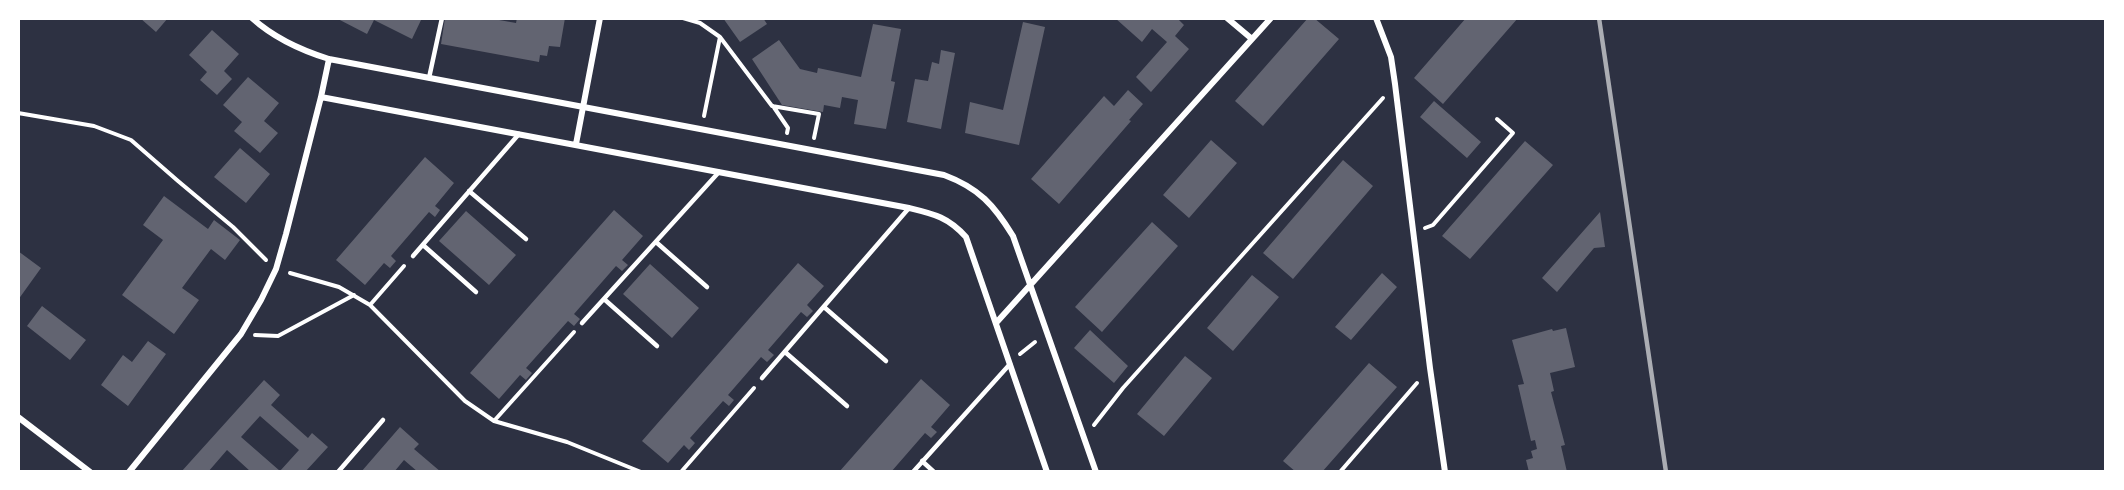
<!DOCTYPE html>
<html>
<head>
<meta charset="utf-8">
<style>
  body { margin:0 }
  #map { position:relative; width:2124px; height:490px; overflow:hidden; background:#2d3142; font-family:Barlow,sans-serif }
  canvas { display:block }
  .frame { position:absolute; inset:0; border:20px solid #fff; pointer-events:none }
</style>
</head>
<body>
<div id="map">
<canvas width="2124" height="490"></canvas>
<div class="frame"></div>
</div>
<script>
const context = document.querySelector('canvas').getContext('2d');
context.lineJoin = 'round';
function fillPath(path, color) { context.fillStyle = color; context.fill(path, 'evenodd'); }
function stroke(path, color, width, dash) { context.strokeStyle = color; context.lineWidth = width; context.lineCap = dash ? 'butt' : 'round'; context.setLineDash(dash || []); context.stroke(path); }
const building = new Path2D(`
  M140 18H168L156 32Z
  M336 18H422L412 39 374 20 367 34Z
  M445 18H488L516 23 517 18H565L560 47 549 46 547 56 540 55 539 62 441 44Z
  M723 18H763L767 24 740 42Z
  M1115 18H1177L1184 25 1175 36 1189 49 1151 92 1136 77 1167 42 1152 29 1142 42Z
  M1308 18H1314L1339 39 1263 126 1235 101Z
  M1466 18H1518L1443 104 1414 78Z
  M1023 22 1045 27 1019 145 965 133 970 102 1003 110Z
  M873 24 901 29 891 81 895 82 886 129 854 124 858 100 842 97 840 108 824 105 823 112 782 105 752 59 779 40 800 69 817 73 818 68 861 77Z
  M212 30 239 54 224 71 232 79 217 95 200 80 207 72 189 55Z
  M941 50 955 53 941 129 907 122 915 79 928 81 932 62 939 64Z
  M248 77 279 103 264 121 278 133 260 153 234 131 242 122 223 105Z
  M1128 90 1143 104 1129 120 1131 121 1059 204 1031 179 1104 96 1114 106Z
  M1434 101 1481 142 1467 158 1420 117Z
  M1211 140 1237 163 1189 218 1163 195Z
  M1525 141 1553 165 1470 259 1442 236Z
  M240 148 270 174 246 203 214 177Z
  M425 157 454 183 435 206 440 210 435 217 429 212 391 256 396 261 390 268 384 263 365 285 336 260Z
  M1343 160 1373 186 1293 279 1263 253Z
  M164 196 208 229 214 220 240 240 225 260 211 249 182 288 199 300 174 334 122 295 163 240 143 225Z
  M614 210 643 236 622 260 628 265 622 271 616 266 574 314 580 319 574 326 568 321 526 368 532 373 526 380 520 375 499 399 470 373Z
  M466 211 516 255 489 285 439 241Z
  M1600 212 1605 247 1594 248 1557 292 1542 278Z
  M1152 222 1178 246 1102 332 1075 307Z
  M18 251 41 268 18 300Z
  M798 263 824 286 807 305 813 311 807 317 801 312 768 350 774 355 767 362 761 357 728 395 734 400 729 406 723 401 690 438 695 443 689 450 684 445 668 463 642 441Z
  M650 264 699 308 672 338 623 294Z
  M1382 273 1397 287 1351 340 1335 327Z
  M1252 275 1279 297 1233 351 1207 328Z
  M42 306 86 340 70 360 27 326Z
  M1566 328 1575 367 1550 373 1554 391 1551 392 1565 445 1561 446 1567 472H1529L1526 460 1533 458 1531 451 1537 449 1535 440 1531 441 1518 385 1524 384 1512 340 1552 329 1553 331Z
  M1090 330 1128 366 1114 383 1074 348Z
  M148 341 166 354 128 406 101 385 123 355 132 362Z
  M1185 356 1212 378 1164 436 1137 414Z
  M1369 363 1397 387 1322 472H1296L1283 461Z
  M921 379 950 405 931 427 937 432 931 438 925 433 891 472H839Z
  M264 380 280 395 271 405 308 438 312 433 328 447 305 472H251L227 450 208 472H181ZM260 416 299 450 280 471 241 437Z
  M400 427 419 444 414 449 441 472H418L404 460 394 472H361Z`);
const path = new Path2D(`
  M683 18 700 23 720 37 704 116
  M720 37 772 106 819 114 814 138
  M773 106 788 128 787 133
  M18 113 94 126 131 140 178 181 233 227 266 260
  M1425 228 1433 225 1513 133 1497 119
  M290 273 339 287 370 305 465 401 494 421 567 442 641 472
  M370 305 404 266
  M255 335 278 336 354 295
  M1020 354 1035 342
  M494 421 574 332
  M1094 425 1123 388 1383 98
  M681 472 754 388
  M1340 472 1417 383`);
const service = new Path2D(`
  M429 78 442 18
  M469 191 526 239
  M656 242 707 287
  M423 245 476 292
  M413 256 519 134
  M604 299 657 346
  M824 307 886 361
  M582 323 719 172
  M785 352 847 406
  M762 378 909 208
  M922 461 934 472
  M338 472 383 420
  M913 472 1010 364`);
const minor = new Path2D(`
  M252 18C274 38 300 50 329 59L944 175C979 188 994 205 1013 236L1096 472
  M1227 18 1252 39
  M1376 18 1391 57 1395 84 1430 368 1445 472
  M321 97 909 208C934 214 948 217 966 237L1047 472
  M576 144 600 18
  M996 323 1271 18
  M18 417 90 472
  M129 472 241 334 261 300 276 269 286 234 321 97 329 59`);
const rail = new Path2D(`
  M1599 18 1666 472`);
fillPath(building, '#626471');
stroke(path, '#fff', 4);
stroke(service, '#fff', 4.5);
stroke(minor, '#fff', 6);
stroke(rail, '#abadb3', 4.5);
</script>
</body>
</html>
